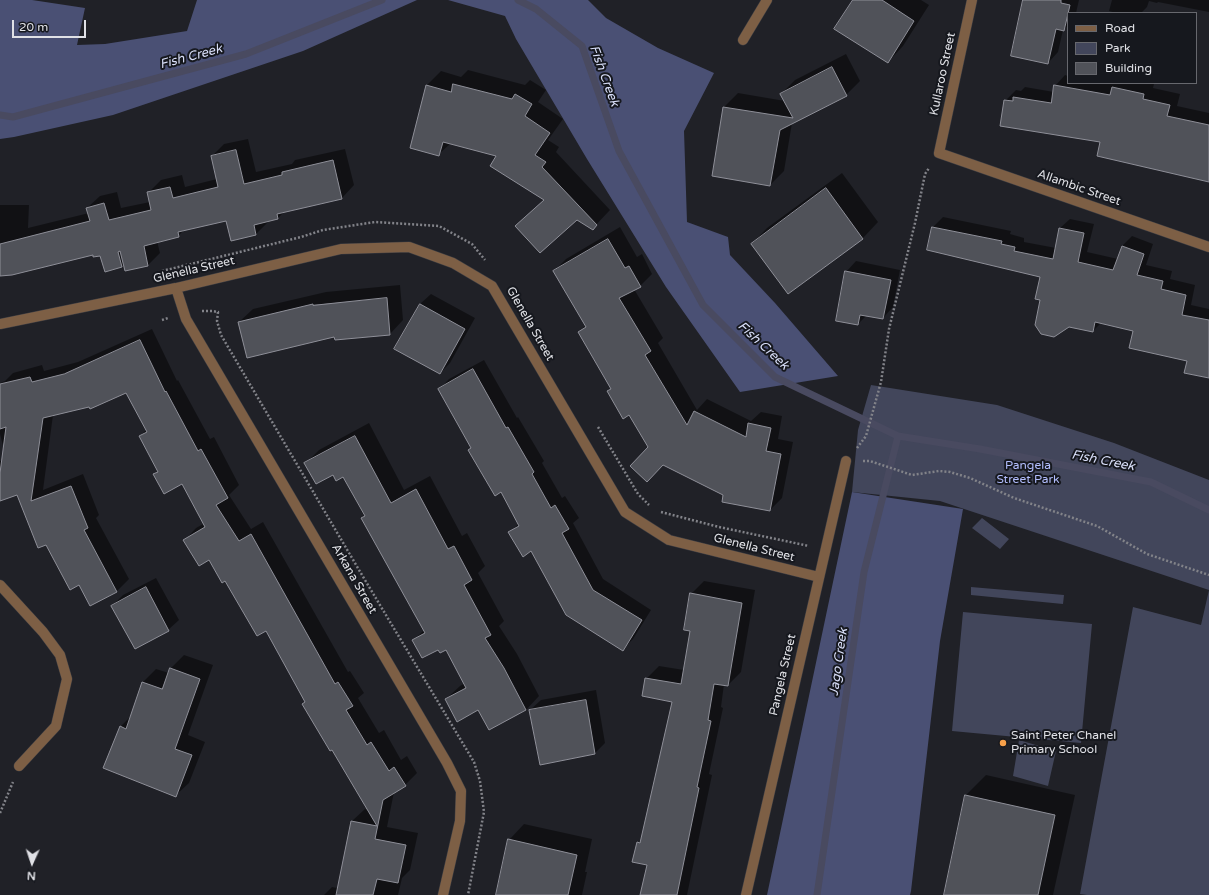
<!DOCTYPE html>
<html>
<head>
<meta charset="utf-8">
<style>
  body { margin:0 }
  #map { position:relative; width:1209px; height:895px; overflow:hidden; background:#202127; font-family:"Varela Round",sans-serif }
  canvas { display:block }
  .legend { position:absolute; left:1067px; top:12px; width:130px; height:72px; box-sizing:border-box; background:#16181e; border:1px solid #67686e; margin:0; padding:5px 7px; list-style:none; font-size:12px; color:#e0e1e6 }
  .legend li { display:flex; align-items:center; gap:8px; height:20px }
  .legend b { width:20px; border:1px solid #67686e }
  .north { position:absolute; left:12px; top:843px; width:40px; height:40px; -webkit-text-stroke:3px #16181e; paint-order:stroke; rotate:183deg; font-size:11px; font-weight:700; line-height:16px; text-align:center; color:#e0e1e6 }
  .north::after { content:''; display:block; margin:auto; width:14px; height:18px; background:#e0e1e6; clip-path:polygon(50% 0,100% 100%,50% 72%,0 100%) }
  .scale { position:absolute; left:12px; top:20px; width:74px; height:18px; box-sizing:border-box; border:2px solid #e0e1e6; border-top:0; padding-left:5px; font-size:12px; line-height:14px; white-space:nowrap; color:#e0e1e6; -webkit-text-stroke:3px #16181e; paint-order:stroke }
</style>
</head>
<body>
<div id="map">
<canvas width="1209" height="895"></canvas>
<ul class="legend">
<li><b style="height:5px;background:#7d5f45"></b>Road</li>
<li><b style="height:11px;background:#42465b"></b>Park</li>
<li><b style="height:11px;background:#505259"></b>Building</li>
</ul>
<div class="north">N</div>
<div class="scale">20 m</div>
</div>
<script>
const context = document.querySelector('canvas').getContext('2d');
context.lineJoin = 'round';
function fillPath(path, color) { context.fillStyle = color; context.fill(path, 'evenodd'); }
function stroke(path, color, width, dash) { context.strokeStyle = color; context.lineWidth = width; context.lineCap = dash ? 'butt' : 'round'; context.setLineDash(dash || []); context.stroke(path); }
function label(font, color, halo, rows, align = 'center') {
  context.font = font + ' "Varela Round",sans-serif'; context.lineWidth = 4; context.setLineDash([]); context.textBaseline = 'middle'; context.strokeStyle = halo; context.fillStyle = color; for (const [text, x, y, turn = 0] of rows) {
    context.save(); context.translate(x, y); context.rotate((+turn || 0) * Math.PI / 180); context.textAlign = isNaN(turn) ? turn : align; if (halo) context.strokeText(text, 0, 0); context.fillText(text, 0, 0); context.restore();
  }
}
const green = new Path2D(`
  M871 385 997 405 1114 443 1209 480V895H1087L1080 894 1133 607 1201 625 1209 590 940 501 852 492 858 430Z
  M982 518 1009 539 1000 549 972 528Z
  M971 587 1064 595 1063 604 971 595Z
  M963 612 1092 624 1081 743 952 731Z
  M1019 740 1056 751 1048 786 1013 776Z`);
const forest = new Path2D(`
  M0 0H32L85 8 77 45 105 44 187 31 197 0H417L303 51 113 115 14 137 0 139Z
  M448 0H588L606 18 658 48 714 73 684 131 687 222 728 237 730 255 775 303 838 376 740 392 666 287 587 159 516 39 505 16Z
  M852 492 963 509 940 641 911 891 910 895H767Z`);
const shadow = new Path2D(`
  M854 0H921L929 5 903 46 888 62Z
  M1024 0H1079L1076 13H1068V26L1063 30 1058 52 1048 63Z
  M1112 0H1209V12L1158 2 1157 3 1149 1 1147 7 1141 13H1116L1109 11Z
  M846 54 860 81 846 95 792 123 784 171 770 185 724 107 738 93 785 101 781 94 795 80Z
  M468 70 525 85 530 80 546 90 538 102 563 119 548 140 559 147 556 152 610 210 593 228 545 199 497 155 451 143 439 154 426 86 441 71 461 77Z
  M1065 75 1068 76V83L1154 84 1153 88 1180 94 1177 106 1209 113V181L1101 141 1005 101 1016 90 1021 91 1025 87 1054 92 1055 86Z
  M248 139 256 172 292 164 295 160 345 149 354 185 342 198 285 211 278 218 268 220V222L256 234 232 240 226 220 185 229 178 236 157 241 160 253 148 265 124 264 122 266 101 255 94 254 0 275V205H29L28 228 89 213 87 208 100 196 117 192 121 208 150 202 148 193 161 180 182 175 185 187 217 179 212 156 224 144Z
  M842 173 878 222 863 238 788 293 752 244 767 228Z
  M943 217 1011 231 1010 234 1024 238V242L1056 248 1060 228 1070 219 1094 224 1087 252 1118 259 1122 246 1132 236 1153 244 1146 265 1172 271 1170 279 1195 285 1191 305 1209 309V377L1188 360 1134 330 1101 323 1093 331 1041 299V276L928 249 933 227Z
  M620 227 637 257 642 254 652 274 640 286 634 289 663 338 658 343 697 410 707 399 751 421 761 412 782 416 778 439 793 442 782 498 770 510 724 494 649 447 630 414 608 391 612 388 579 332 586 325 554 271 566 259Z
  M856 261 900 270 893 307 883 318 867 315 858 324 846 272Z
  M400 285 403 320 390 334 336 339 335 336 239 322 253 309 326 292Z
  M431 294 475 318 450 363 440 373 420 304Z
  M152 329 177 381 178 380 210 439 214 437 239 485 229 495 251 529 263 522 348 672 350 671 364 693 358 698 379 733 384 730 401 760 407 756 417 773 405 785 394 792 387 827 418 833 410 870 402 878 398 895H324L332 887 337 888 339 885 352 821 365 809 368 810 306 702 267 630 209 558 184 541 196 528 205 523 183 482 154 475 159 470 140 436 147 429 126 391 89 405 53 415 43 490 83 474 99 515 96 518 129 579 117 591 91 605 79 584 46 543 18 493 0 500V461L3 460 4 450 0 434V383L5 381 13 373 42 365 44 371 78 362Z
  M484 360 517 418 518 417 544 461 542 463 562 498 565 496 579 518 573 523 603 579 651 610 633 639 623 649 532 550 510 533 519 523 501 491 471 448 439 390 449 379Z
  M369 423 404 490 430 476 462 536 467 533 485 566 478 573 504 621 499 626 517 654 539 696 526 710 479 709 446 699 460 686 465 683 446 649 439 648 414 640 424 630 343 476 333 474 305 464 319 450Z
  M156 578 179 620 168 630 112 606 123 595Z
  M704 581 755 590 741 672 728 685 724 684 721 707 723 708 709 774 712 775 687 895H641L648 864 638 843 642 839 673 701 646 679 659 666 684 670 691 630V594Z
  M184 655 213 665 188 735 205 742 189 783 175 796 120 727 132 715 143 682 156 669 169 673 171 668Z
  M596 690 605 743 595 753 530 710 541 700Z
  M986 775 1075 795 1053 895H945L966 795Z
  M524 824 592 839 585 872H587L582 895H497L509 840Z`);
const stream = new Path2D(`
  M518 0 536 9 582 46 619 151 703 305 775 377 898 436 980 449 1151 482 1209 510
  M0 115 13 117 246 54 382 0
  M817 895 864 572 898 436`);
const building = new Path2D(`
  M853 0H882L914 21 888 63 834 29Z
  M1023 0H1061V3L1070 5 1064 31 1056 29 1048 64 1011 56Z
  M832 67 847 96 780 130 770 186 712 176 723 107 793 118 780 94Z
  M453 84 512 99 515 94 532 104 525 116 550 133 535 155 546 162 542 167 597 225 593 230 577 220 540 253 515 226 544 200 490 166 496 156 443 142 439 156 410 148 426 85 451 92Z
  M1054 85 1110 95 1112 87 1144 94 1143 99 1170 105 1167 116 1209 125V182L1097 156 1100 142 1000 126 1004 100 1013 101V97L1051 103Z
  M236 150 244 184 282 175V172L333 160 342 199 277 214 278 219 254 225 256 235 231 241 226 221 178 232 179 237 144 246 148 266 125 271 120 251 118 252 122 267 105 272 100 256 93 257V255L12 275 0 276V244L90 221 86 208 104 203 109 220 151 210 147 192 170 187 173 198 218 187 211 156Z
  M826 188 863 239 788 294 751 244Z
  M932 227 1002 241 1001 244 1015 247 1014 251 1053 259 1059 228 1084 233 1078 262 1113 270 1122 246 1144 254 1137 275 1163 281 1161 289 1186 295 1182 315 1209 320V378L1184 373 1187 361 1129 348 1133 331 1095 322 1093 332 1069 327 1054 337 1041 334 1035 325 1040 300 1035 299 1040 277 927 250Z
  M608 239 625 268 629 266 641 287 619 298 651 351 645 355 687 425 694 411 746 437 748 423 771 428 766 451 781 454 770 511 722 502 723 495 663 465 647 482 630 466 648 447 629 415 623 419 607 391 611 389 578 332 586 327 553 271Z
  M845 271 891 280 883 319 860 315 858 325 836 321Z
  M387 298 390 335 335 340 334 337 247 358 238 322 313 304V305Z
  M420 304 465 329 440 374 394 349Z
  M140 340 165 392 166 391 198 451 201 449 228 498 216 505 239 541 251 534 335 684 338 682 353 706 346 710 367 745 371 742 389 771 394 767 406 786 383 800 375 839 406 845 398 883 377 879 373 895H336L351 821 377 826 332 750 330 751 302 704 305 702 266 631 257 636 225 581 222 583 209 560 199 566 183 540 205 527 182 484 164 494 153 474 158 472 139 436 147 432 126 393 90 409 89 407 43 418 31 501 71 486 88 528 84 530 117 592 90 606 79 585 70 590 46 545 38 548 17 495 0 501V473L6 427 0 429V384L30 377 32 382 64 374Z
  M473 369 506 428 508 427 534 472 532 474 551 508 555 505 569 529 562 533 593 590 642 620 623 651 566 615 531 551 523 557 508 532 519 526 501 492 495 496 468 450 471 448 438 389Z
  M355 436 391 503 416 489 448 549 454 546 472 580 464 585 491 635 485 638 504 668 526 710 489 730 478 710 457 722 445 699 466 688 446 650 440 653 438 650 422 658 412 640 425 633 361 518 365 516 343 477 336 481 333 475 316 484 304 463Z
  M146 587 169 631 135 649 111 606Z
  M690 593 742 603 728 686 714 684 708 720 711 721 697 787 699 788 677 895H640L647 865 632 862 637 842 640 843 672 702 642 696 645 678 681 684 690 631 684 630Z
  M170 668 200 679 175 749 192 755 176 797 103 768 120 726 126 729 142 682 162 689Z
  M586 700 595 754 540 765 529 710Z
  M965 795 1055 815 1038 895H944Z
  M508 839 577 855 568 895H496Z`);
const path = new Path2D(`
  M162 271 301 237 323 230 375 222 439 226 472 244 485 260
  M202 311H212L218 312 217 321 221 335 362 575 474 762 480 781 484 812 468 895
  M162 320 168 318
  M598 427 638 494 649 505
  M857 448 866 436 881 382 889 329 915 223 925 174 929 168
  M863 461H870L912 475 939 471 950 472 970 478 1014 498 1097 526 1147 554 1209 575
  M661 512 719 527 809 546
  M0 813 13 782`);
const street = new Path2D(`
  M972 0 939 153 1209 247
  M743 40 767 0
  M176 288 186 319 447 763 461 791 460 821 443 895
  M0 324 176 288 341 249 409 247 453 263 492 286 625 512 669 540 819 577
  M0 585 43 632 60 655 67 679 56 726 19 766
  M746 895 846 461`);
const markers = [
  [1003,743,4,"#f8a14a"]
];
const streetNames = [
  ["Kullaroo Street",943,74,-78],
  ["Allambic Street",1079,188,19],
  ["Glenella Street",194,270,-13],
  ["Glenella Street",530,324,60],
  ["Glenella Street",754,548,14],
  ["Arkana Street",354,579,60],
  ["Pangela Street",783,675,-77]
];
const parkNames = [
  ["Pangela",1028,466],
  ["Street Park",1028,480]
];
const poiNames = [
  ["Saint Peter Chanel",1011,736],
  ["Primary School",1011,750]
];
const waterNames = [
  ["Fish Creek",191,57,-15],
  ["Fish Creek",604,76,70],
  ["Fish Creek",763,346,43],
  ["Fish Creek",1103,461,11],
  ["Jago Creek",839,662,-82]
];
fillPath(green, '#42465b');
fillPath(forest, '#4a5074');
fillPath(shadow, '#0007');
stroke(stream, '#494a60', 7);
fillPath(building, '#505259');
stroke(building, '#8e8f98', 1);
stroke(street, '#3b3c42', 11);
stroke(path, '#828389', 2.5, [2, 2]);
stroke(street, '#7d5f45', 10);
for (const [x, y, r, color] of markers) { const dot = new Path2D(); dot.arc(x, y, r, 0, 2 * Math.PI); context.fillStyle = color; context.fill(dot); stroke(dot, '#16181e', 1.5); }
label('12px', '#e0e1e6', '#16181e', streetNames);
label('12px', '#b3befe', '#16181e', parkNames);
label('12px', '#e0e1e6', '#16181e', poiNames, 'left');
label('italic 13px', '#d8def8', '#16181e', waterNames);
</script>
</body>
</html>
